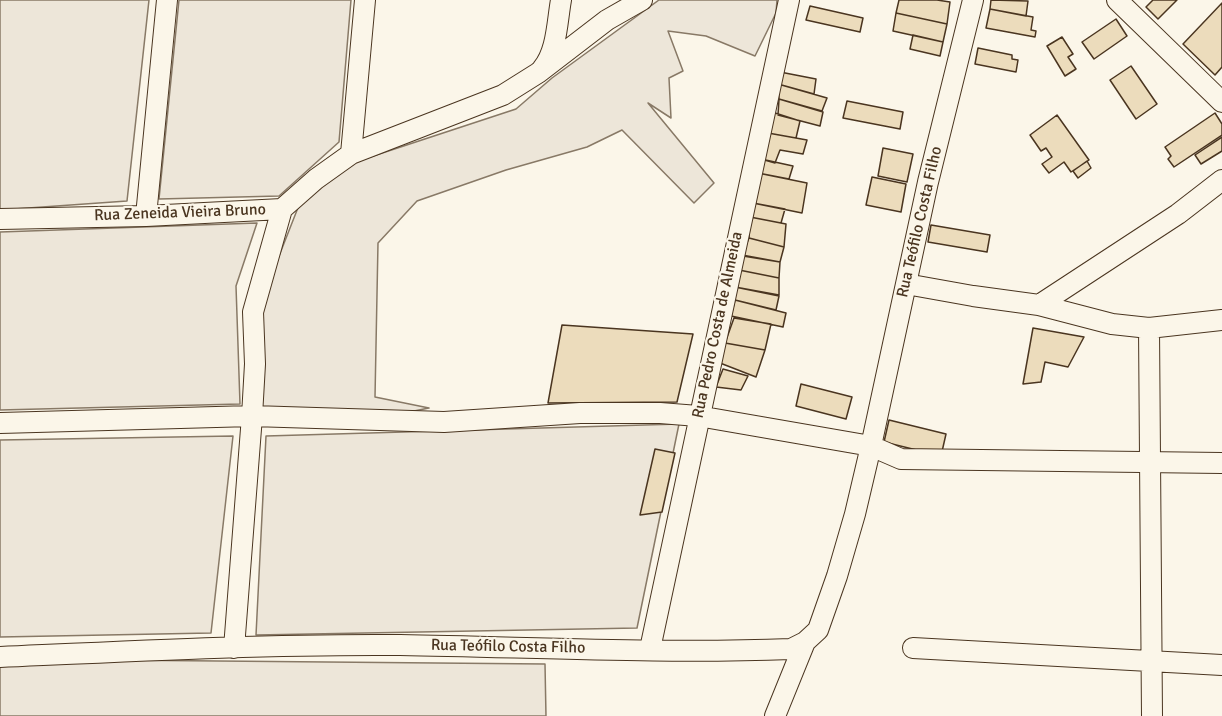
<!DOCTYPE html>
<html>
<head>
<meta charset="utf-8">
<style>
  body { margin:0 }
  canvas { display:block; background:#fbf6e9 }
</style>
</head>
<body>
<canvas width="1222" height="716"></canvas>
<script>
const context = document.querySelector('canvas').getContext('2d');
context.lineJoin = 'round';
function fillPath(path, color) { context.fillStyle = color; context.fill(path, 'evenodd'); }
function stroke(path, color, width, dash) { context.strokeStyle = color; context.lineWidth = width; context.lineCap = dash ? 'butt' : 'round'; context.setLineDash(dash || []); context.stroke(path); }
function label(font, color, halo, rows, align = 'center') {
  context.font = font + ' Signika,sans-serif'; context.lineWidth = 4.5; context.setLineDash([]); context.textBaseline = 'middle'; context.strokeStyle = halo; context.fillStyle = color; for (const [text, x, y, turn = 0] of rows) {
    context.save(); context.translate(x, y); context.rotate((+turn || 0) * Math.PI / 180); context.textAlign = isNaN(turn) ? turn : align; if (halo) context.strokeText(text, 0, 0); context.fillText(text, 0, 0); context.restore();
  }
}
const green = new Path2D(`
  M0 0H149L127 201 0 210Z
  M179 0H351L339 142 279 196 159 199Z
  M659 0H777L776 13 755 56 706 36 668 31 683 71 669 78 671 118 648 103 714 183 694 203 622 130 587 147 506 170 417 201 378 243 375 397 429 408 394 415 259 409V307L301 200 358 161 516 109 552 78Z
  M257 223 236 286 240 404 0 410V232Z
  M679 424 637 628 256 635 266 436Z
  M233 436 211 633 0 637V440Z
  M0 659 545 664 546 716H0Z`);
const building = new Path2D(`
  M899 0H937L950 2 947 24 896 13Z
  M991 0 1028 1 1026 16 990 9Z
  M1153 0H1177L1158 19 1146 7Z
  M1222 3V67L1215 75 1183 44Z
  M810 6 863 18 860 32 806 20Z
  M990 9 1033 17 1031 30 1036 31 1035 37 986 28Z
  M896 13 947 24 943 42 893 31Z
  M1116 19 1127 36 1094 59 1082 42Z
  M913 35 943 42 940 56 910 49Z
  M1062 37 1073 54 1068 57 1076 69 1065 76 1047 46Z
  M978 48 1012 55V59L1018 60 1016 72 975 64Z
  M1131 66 1157 104 1136 119 1110 80Z
  M780 72 816 79 814 94 778 84Z
  M778 84 827 98 822 111 779 99Z
  M779 99 823 112 820 126 778 115Z
  M847 101 903 112 900 129 843 118Z
  M772 112 800 121 796 138 768 133Z
  M1215 113 1222 124V135L1174 167 1168 159 1171 156 1165 147Z
  M1057 115 1089 160 1071 172 1064 162 1049 173 1042 164 1052 157 1046 148 1041 151 1030 135Z
  M768 133 807 140 803 154 780 150 775 163 761 159Z
  M1222 137V151L1201 164 1195 155Z
  M883 148 913 154 907 182 878 176Z
  M761 159 793 166 789 179 758 173Z
  M1087 161 1091 168 1078 178 1073 171Z
  M758 173 807 183 802 213 753 203Z
  M872 177 906 184 901 212 866 205Z
  M753 203 785 209 781 223 750 217Z
  M750 217 786 224 784 247 749 238Z
  M931 225 990 235 987 252 928 242Z
  M749 238 784 247 780 262 742 255Z
  M743 256 780 262 779 278 739 270Z
  M739 270 779 278V295L735 287Z
  M735 287 779 296 776 310 735 300Z
  M735 300 786 313 783 327 731 316Z
  M734 318 771 324 765 350 725 343Z
  M562 325 693 334 677 402 548 403Z
  M1033 328 1084 337 1068 367 1045 362 1041 382 1023 384Z
  M725 343 765 350 756 377 720 363Z
  M723 369 748 376 741 390 716 387Z
  M801 384 852 397 846 419 796 406Z
  M889 420 946 434 941 456 884 442Z
  M655 449 675 453 662 512 640 515Z`);
const minor = new Path2D(`
  M973 0 928 182 871 446 901 459 1222 463
  M1117 0 1222 102
  M542 69C557 52 557 22 561 0
  M351 154 365 0
  M146 216 167 0
  M0 219 146 216 282 209 316 179 351 154 503 95 538 73 607 20 642 0
  M906 284 973 296 1039 305 1112 324 1149 328 1222 320
  M1039 305 1178 214 1222 180
  M1149 328 1152 716
  M0 423 252 416 444 422 580 413H660L698 416 871 446 855 514 837 576 818 630 805 642 791 649C661 654 530 647 400 645 267 644 133 651 0 657
  M234 648 252 416 255 364 253 312 282 209
  M913 648 1222 665
  M650 649 789 0
  M775 716 805 642`);
const streetNames = [
  ["Rua Zeneida Vieira Bruno",180,213,-2],
  ["Rua Teófilo Costa Filho",920,222,-77],
  ["Rua Pedro Costa de Almeida",718,325,-78],
  ["Rua Teófilo Costa Filho",508,647,1]
];
fillPath(green, '#ede6d9');
stroke(green, '#887966', 1.5);
fillPath(building, '#ecdcbc');
stroke(building, '#4a3520', 1.5);
stroke(minor, '#4a3520', 22);
stroke(minor, '#fbf6e9', 20);
label('16px', '#4a3520', '#fbf6e9', streetNames);
</script>
</body>
</html>
